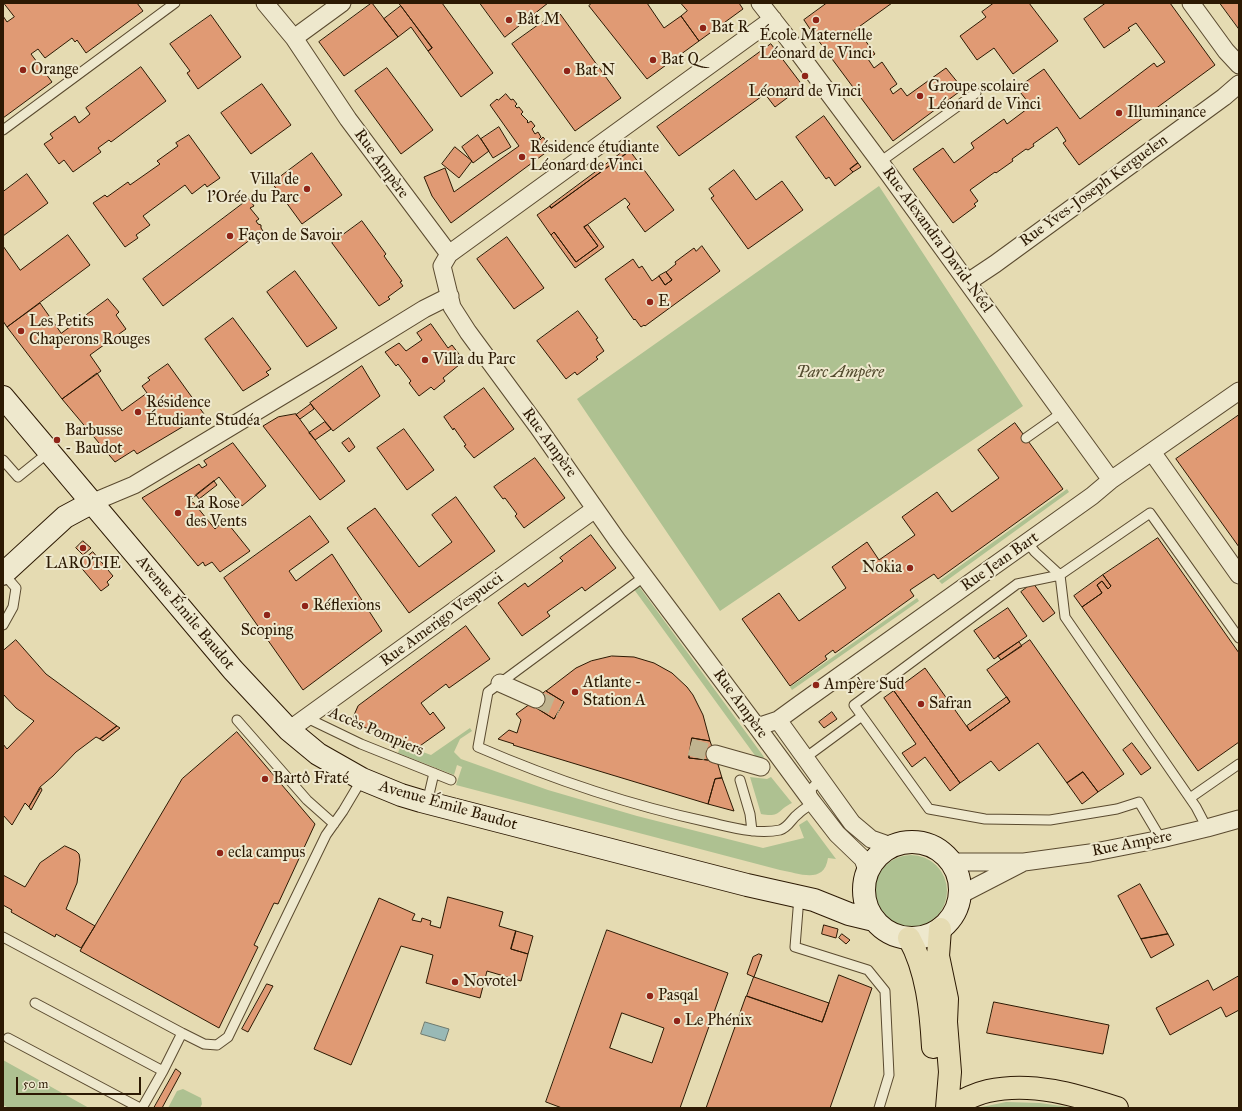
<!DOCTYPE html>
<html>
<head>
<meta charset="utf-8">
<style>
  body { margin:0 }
  #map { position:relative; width:1242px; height:1111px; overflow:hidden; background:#e5dbb2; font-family:"IM FELL Great Primer",serif }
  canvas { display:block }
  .frame { position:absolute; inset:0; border:4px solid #2c1903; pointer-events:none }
  .scale { position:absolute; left:16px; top:1077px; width:125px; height:18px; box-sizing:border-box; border:2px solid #2c1903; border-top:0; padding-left:5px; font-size:12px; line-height:14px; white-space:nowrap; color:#2c1903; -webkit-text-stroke:3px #eee8cd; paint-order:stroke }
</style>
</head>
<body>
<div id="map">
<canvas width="1242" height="1111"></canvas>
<div class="frame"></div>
<div class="scale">50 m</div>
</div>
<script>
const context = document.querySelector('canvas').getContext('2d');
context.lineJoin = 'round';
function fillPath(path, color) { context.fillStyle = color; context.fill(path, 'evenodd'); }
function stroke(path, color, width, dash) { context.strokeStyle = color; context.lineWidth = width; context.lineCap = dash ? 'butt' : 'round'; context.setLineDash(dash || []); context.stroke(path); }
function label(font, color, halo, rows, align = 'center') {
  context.font = font + ' "IM FELL Great Primer",serif'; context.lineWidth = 4; context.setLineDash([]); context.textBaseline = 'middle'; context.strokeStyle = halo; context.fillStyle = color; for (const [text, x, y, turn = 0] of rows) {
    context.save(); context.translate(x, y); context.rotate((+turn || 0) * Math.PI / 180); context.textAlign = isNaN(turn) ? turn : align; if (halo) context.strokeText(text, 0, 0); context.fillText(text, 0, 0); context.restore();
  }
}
const green = new Path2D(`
  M879 186 1023 406 720 611 577 399Z
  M1067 489 1069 492 942 584 939 581Z
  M638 585 764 757 759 761 633 588Z
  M917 598 919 601 792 690 790 687Z
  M470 728 472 731 460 739 454 752 461 759 548 790 637 816 763 848 804 838 799 825 807 820 836 859 828 858C824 885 799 873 780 870L456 785 462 767 457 765 454 775 398 753 401 744 431 755Z
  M750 777 767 779 771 777 792 803C777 810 781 818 761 814Z
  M875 891a36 36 0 1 1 72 0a36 36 0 1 1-72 0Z
  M3 1060 89 1108H9L3 1105Z
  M183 1089 201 1098 202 1104 200 1108H168L177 1091Z
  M1006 1102 1040 1103 1076 1108H977Z`);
const water = new Path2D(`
  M425 1022 449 1029 445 1041 421 1034Z`);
const building = new Path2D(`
  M4 3H137L143 11 86 53 77 40 75 42 72 38 45 58 38 49 31 54 52 82 3 118V16L7 22 14 17Z
  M372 3 398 37 344 76 319 42Z
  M399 3H442L493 73 461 97 428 51 432 48Z
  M480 3H548L505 37Z
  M592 3H647L664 28 681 16 699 41 647 79 589 6Z
  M681 3H739L743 9 699 41 681 16 687 11Z
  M827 3H892L849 34 854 41 862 36 875 54 868 59 874 68 882 62 897 84 890 89 893 94 901 88 907 96 946 68 963 89 893 141 812 32 814 30 812 28 810 29 804 20Z
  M994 3H1029L1058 41 1013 74 994 48 977 60 960 36 986 17 982 12Z
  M1106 3H1170L1215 65 1079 165 1063 143 1066 141 1057 127 1033 144 1034 146 1028 150 1026 149 1012 159 1013 161 996 173 995 172 970 190 978 201 974 204 976 206 953 223 913 169 943 148 954 163 974 148 971 143 1004 119 1007 124 1031 106 1017 88 1044 69 1080 119 1154 63 1157 67 1165 62 1136 23 1128 28 1130 30 1104 48 1084 19Z
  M1220 3H1239V29Z
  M401 6 432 48 428 51 411 27 398 37 384 19Z
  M558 11 621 98 575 131 512 44Z
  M211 15 241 57 198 89 187 73 190 71 170 44Z
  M771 44 803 86 775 107 765 94 679 156 657 127Z
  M141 67 166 101 111 142 109 140 98 148 101 152 73 172 64 160 59 164 44 144 53 138 50 134 75 116 79 123 90 114 86 108Z
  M387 68 433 130 401 154 355 91Z
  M262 84 291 125 251 154 221 113Z
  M506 94 511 100 513 99 517 104 515 106 517 108 519 107 523 112 521 114 528 121 527 122 528 123 531 121 535 126 532 129 535 134 538 132 541 137 539 139 540 140 543 137 547 142 544 145 548 151 451 223 432 196 424 177 445 168 454 192 519 146 490 105 497 99 498 100Z
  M824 116 858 163 850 169 853 172 835 186 829 177 826 179 796 137Z
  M499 127 511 147 493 158 481 139Z
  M189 135 220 178 207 187 205 184 192 194 185 185 143 216 150 225 136 235 138 238 125 247 93 203 105 195 107 197 128 182 130 185 160 164 157 161 178 146 176 143Z
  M478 135 489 151 473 163 462 147Z
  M455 147 472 161 459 178 442 164Z
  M628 148 630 151 551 208 550 206Z
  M630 151 674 210 645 232 627 207 630 204 625 198 584 227 598 246 576 262 554 232 551 235 537 215 550 206 551 208Z
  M312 153 342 195 302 224 272 183Z
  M858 163 861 167 853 172 850 169Z
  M734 170 756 200 782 181 803 210 748 249 711 198 714 196 709 189Z
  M27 174 48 203 3 236V192Z
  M249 199 254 206 250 208 259 219 256 221 258 224 261 225V228L267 237 260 242 255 236 163 306 143 279Z
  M362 221 386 254 384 256 402 281 400 282 403 286 388 297 390 299 379 306 332 243Z
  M588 225 604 247 575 268 551 235 554 232 576 262 598 246 584 227Z
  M68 235 90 265 7 327 3 321V246L20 270Z
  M507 237 544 288 514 309 477 259Z
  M702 246 720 271 645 326 644 325 641 327 635 319 634 320 605 279 633 259 639 268 642 266 652 281 659 276 665 285 672 280 666 272 676 264 675 262 694 248 696 251Z
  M295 271 337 328 307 347 267 292Z
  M666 272 672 280 665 285 659 276Z
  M108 299 119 312 116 315 126 329 90 355 101 371 62 399 7 327 40 303 61 333Z
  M578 311 598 338 596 339 604 351 596 357 598 359 577 375 575 372 566 379 537 341Z
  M233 318 271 369 266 372 269 375 243 391 205 339Z
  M431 324 448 348 452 345 462 358 456 362 459 365 443 378 445 381 434 390 431 387 419 396 409 383 411 381 398 364 396 366 385 352 399 343 406 351 422 340 417 333Z
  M168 364 204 414 137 454 134 450 115 462 62 399 97 373 122 411 147 393 142 386 150 380 148 378Z
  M362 366 380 396 333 431 310 403Z
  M484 388 514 429 474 458 464 446 466 445 454 428 453 430 444 417Z
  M311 404 314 409 300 419 296 415Z
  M296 414 345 481 320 500 263 426 278 417Z
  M1239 415V547L1176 459Z
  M325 422 331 429 315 440 309 433Z
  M1015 423 1063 489 938 579 934 574 910 590 914 596 835 653 833 650 825 656 827 659 790 686 742 619 779 593 799 621 846 588 832 567 867 542 879 560 915 535 902 517 937 492 952 512 999 478 978 450Z
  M404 429 434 470 407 490 377 448Z
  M349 438 355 447 349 452 342 443Z
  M233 443 266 486 242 506 219 477 189 501 191 503 193 502 215 529 225 520 250 551 220 572 212 562 205 566 203 562 198 566 142 498 199 464 202 468 207 465 204 461Z
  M535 458 565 498 524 528 515 516 517 514 505 498 503 499 494 487Z
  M214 481 217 485 199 499 196 495Z
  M456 497 495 551 409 613 347 528 375 508 419 567 452 542 432 515Z
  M310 516 329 542 289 571 296 581 332 554 382 631 303 690 224 578Z
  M591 535 616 568 585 591 582 587 547 612 550 616 522 636 498 603 525 583 528 587 563 561 560 558Z
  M1158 538 1239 653V742L1198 771 1082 607 1102 593 1097 585 1102 581 1108 589 1111 586 1103 575Z
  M83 541 91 548 83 555 76 548Z
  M93 552 113 576 107 582 109 585 101 591 78 564Z
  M1103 575 1111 586 1108 589 1102 581 1097 585 1102 593 1082 607 1074 596Z
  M1033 583 1055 613 1043 622 1021 592Z
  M1008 608 1027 636 994 659 974 631Z
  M466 626 490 659 449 688 446 684 421 703 430 715 433 712 445 728 417 748 351 722 358 706Z
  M16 640 46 674 117 726 100 739 96 737 76 752 53 776 40 787 29 807 25 803 12 825 3 815V744L7 749 34 721 16 708 3 694V651Z
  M1030 640 1124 774 1098 792 1083 772 1067 783 1038 743 999 771 991 761 960 783 894 691 925 668 970 731 1010 702 987 670Z
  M1019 642 1022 646 1001 660 998 656Z
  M612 656 634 657 654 663 672 673 687 687 693 695 703 715 710 741 692 738 689 758 717 761 722 778 715 779 708 804 513 745 514 744 498 739 509 730 517 733 521 720 516 714 530 704 554 719 564 702 546 691 576 668 591 661Z
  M546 691 564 702 554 719 530 704Z
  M894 691 960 783 950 791 925 757 912 767 902 753 916 744 884 698Z
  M1007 697 1010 702 970 731 967 726Z
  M832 712 837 719 824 728 819 722Z
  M117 726 120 728 103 741 100 739Z
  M237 732 315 824 278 904 274 903 254 945 258 947 219 1028 80 951 182 779Z
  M692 738 710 741 717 761 689 758Z
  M1132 743 1151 768 1141 775 1123 750Z
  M1083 772 1098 792 1082 804 1067 783Z
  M722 778 734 811 708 804 715 779Z
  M41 788 42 790 31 810 29 807Z
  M65 846 76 851 79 854 80 860 77 883 66 909 95 926 81 948 56 934 55 937 11 912 12 910 3 905V875L25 887 40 863Z
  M1140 884 1168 934 1141 939 1118 896Z
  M448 897 503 912 499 926 516 931 511 949 528 954 521 981 487 971 480 998 426 983 433 955 401 946 351 1065 314 1049 379 898 415 914 412 920 421 922 422 918 431 921 430 925 440 928Z
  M824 925 838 929 836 938 822 934Z
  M607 930 728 973 680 1108H562L546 1102ZM622 1013 664 1028 652 1063 610 1048Z
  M516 931 533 936 528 954 511 949Z
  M842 934 850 940 846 944 839 938Z
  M1168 934 1174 945 1151 958 1141 939Z
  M759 954 762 955 754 977 747 974 753 957Z
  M839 975 872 988 830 1108H706L746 996 822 1022Z
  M1239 976V1010L1226 1017 1221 1007 1170 1035 1156 1008 1208 980 1213 990Z
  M754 977 829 1003 822 1022 747 996Z
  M267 984 273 986 248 1032 242 1029Z
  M994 1002 1109 1025 1103 1054 987 1033Z
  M176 1069 181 1073 162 1108H154Z`);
const streetTunnel = new Path2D(`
  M536 699 560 709
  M690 747 715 754`);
const lane = new Path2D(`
  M3 130 175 3
  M880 162 976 93
  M1026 438 1063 412
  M3 460 18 477 49 452
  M1027 542 1035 552 1060 575 1065 617 1196 807 1207 828
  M645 576 488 692 478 747C552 779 629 805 708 822 731 827 757 835 780 830 789 827 791 819 798 814 802 810 807 807 813 803L811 789 820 780
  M3 625 13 607 16 588 3 573
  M307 718 361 744 451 780
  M237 720 307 800 334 824
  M805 758 862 716
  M740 780 750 814 752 831
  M1190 798 1239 764
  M427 803 434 773
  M1161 839 1139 802 1117 809 1050 820 985 819 929 809 854 705 1017 584 1060 575 1150 513 1239 638
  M799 897 795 947 868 970 885 991 889 1075 879 1108
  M3 937 182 1033 204 1044 217 1045 228 1037 326 835 343 811 362 779
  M35 1003 163 1071
  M8 1038 140 1108
  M142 1108 163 1071 182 1033`);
const street = new Path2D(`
  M265 3 294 38 348 119 449 254
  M760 3 789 40 880 162 1111 480
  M1191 3 1226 51 1239 65
  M773 19 449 254 442 266 452 307 468 332 538 427 617 540 757 727 813 803 837 834 863 859 867 870
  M294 38 342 3
  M968 282 995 264 1224 97 1239 84
  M1152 452 1239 575
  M91 503 134 485 320 373 424 309 450 296
  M500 683 536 699
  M778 720 852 823 871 839 891 846
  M757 727 778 720 800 704 1092 496 1111 480 1239 391
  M289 730 595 509
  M715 754 761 767
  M951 862H1024L1090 853 1161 839 1207 828 1239 819
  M960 895 1022 863`);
const secondary = new Path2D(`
  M3 397 233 670 289 730 318 754 362 779 401 795 421 801 747 885 814 900 849 914 874 920
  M3 574 65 517 91 503
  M864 890a48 48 0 1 1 96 0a48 48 0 1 1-96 0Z`);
const highway = new Path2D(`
  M940 929 938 956 947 999 946 1022 950 1072 947 1108
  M909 938C927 970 931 1011 933 1047
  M949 1108C961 1101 975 1094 988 1091 1032 1081 1076 1095 1117 1108`);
const markers = [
  [509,20,4,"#8f2418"],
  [816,20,4,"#8f2418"],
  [703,28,4,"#8f2418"],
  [653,60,4,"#8f2418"],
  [23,70,4,"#8f2418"],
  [567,71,4,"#8f2418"],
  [805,76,4,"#8f2418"],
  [920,96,4,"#8f2418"],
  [1119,113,4,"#8f2418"],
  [522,157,4,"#8f2418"],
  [307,189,4,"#8f2418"],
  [230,236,4,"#8f2418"],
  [650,302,4,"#8f2418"],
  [21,331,4,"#8f2418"],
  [425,360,4,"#8f2418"],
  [138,412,4,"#8f2418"],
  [57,440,4,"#8f2418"],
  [178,513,4,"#8f2418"],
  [83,548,4,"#8f2418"],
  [910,568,4,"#8f2418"],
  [305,606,4,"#8f2418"],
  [267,615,4,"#8f2418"],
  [816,685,4,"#8f2418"],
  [575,692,4,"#8f2418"],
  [921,704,4,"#8f2418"],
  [265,779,4,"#8f2418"],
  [220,853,4,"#8f2418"],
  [455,982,4,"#8f2418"],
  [650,996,4,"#8f2418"],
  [677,1021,4,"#8f2418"]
];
const poiNames = [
  ["Bât M",517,20],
  ["Bat R",711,28],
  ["École Maternelle",816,36,"center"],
  ["Léonard de Vinci",816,54,"center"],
  ["Bat Q",661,60],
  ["Orange",31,70],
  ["Bat N",575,71],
  ["Groupe scolaire",928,87],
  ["Léonard de Vinci",928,105],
  ["Léonard de Vinci",805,92,"center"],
  ["Illuminance",1127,113],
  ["Résidence étudiante",530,148],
  ["Léonard de Vinci",530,166],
  ["Villa de",299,180,"right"],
  ["l'Orée du Parc",299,198,"right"],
  ["Façon de Savoir",238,236],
  ["E",658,302],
  ["Les Petits",29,322],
  ["Chaperons Rouges",29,340],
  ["Villa du Parc",433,360],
  ["Résidence",146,403],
  ["Étudiante Studéa",146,421],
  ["Barbusse",65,431],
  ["- Baudot",65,449],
  ["La Rose",186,504],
  ["des Vents",186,522],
  ["LAROTIE",83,564,"center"],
  ["Nokia",902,568,"right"],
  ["Réflexions",313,606],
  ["Scoping",267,631,"center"],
  ["Atlante -",583,683],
  ["Station A",583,701],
  ["Ampère Sud",824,685],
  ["Safran",929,704],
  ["Bartô Fraté",273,779],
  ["ecla campus",228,853],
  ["Novotel",463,982],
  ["Pasqal",658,996],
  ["Le Phénix",685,1021]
];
const streetNames = [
  ["Rue Ampère",381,164,54],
  ["Rue Yves-Joseph Kerguelen",1094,191,-36],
  ["Rue Alexandra David-Néel",937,240,54],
  ["Rue Ampère",549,443,54],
  ["Rue Jean Bart",1000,562,-35],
  ["Avenue Émile Baudot",185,613,50],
  ["Rue Amerigo Vespucci",442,620,-36],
  ["Rue Ampère",740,704,54],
  ["Accès Pompiers",376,732,23],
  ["Avenue Émile Baudot",448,806,16],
  ["Rue Ampère",1132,844,-11]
];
const parkNames = [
  ["Parc Ampère",840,373]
];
fillPath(green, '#aec191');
fillPath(water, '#99b9b6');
stroke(water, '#6d796e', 1);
fillPath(building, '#e09a74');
stroke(building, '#2c1903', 1);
stroke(streetTunnel, '#c0b48f', 17, [17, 8]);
stroke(lane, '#5a4a2f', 11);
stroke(street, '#5a4a2f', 19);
stroke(secondary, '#2c1903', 24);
stroke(highway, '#2c1903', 24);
stroke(lane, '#eee8cd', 9);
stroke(street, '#eee8cd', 17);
stroke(secondary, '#eee8cd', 22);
stroke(highway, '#e5dbb2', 22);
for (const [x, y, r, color] of markers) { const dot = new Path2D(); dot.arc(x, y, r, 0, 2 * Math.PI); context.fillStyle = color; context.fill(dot); stroke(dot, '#eee8cd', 1.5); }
label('16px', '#2c1903', '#eee8cd', poiNames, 'left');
label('16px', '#2c1903', '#eee8cd', streetNames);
label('italic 16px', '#534b2e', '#eee8cd', parkNames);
</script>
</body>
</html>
